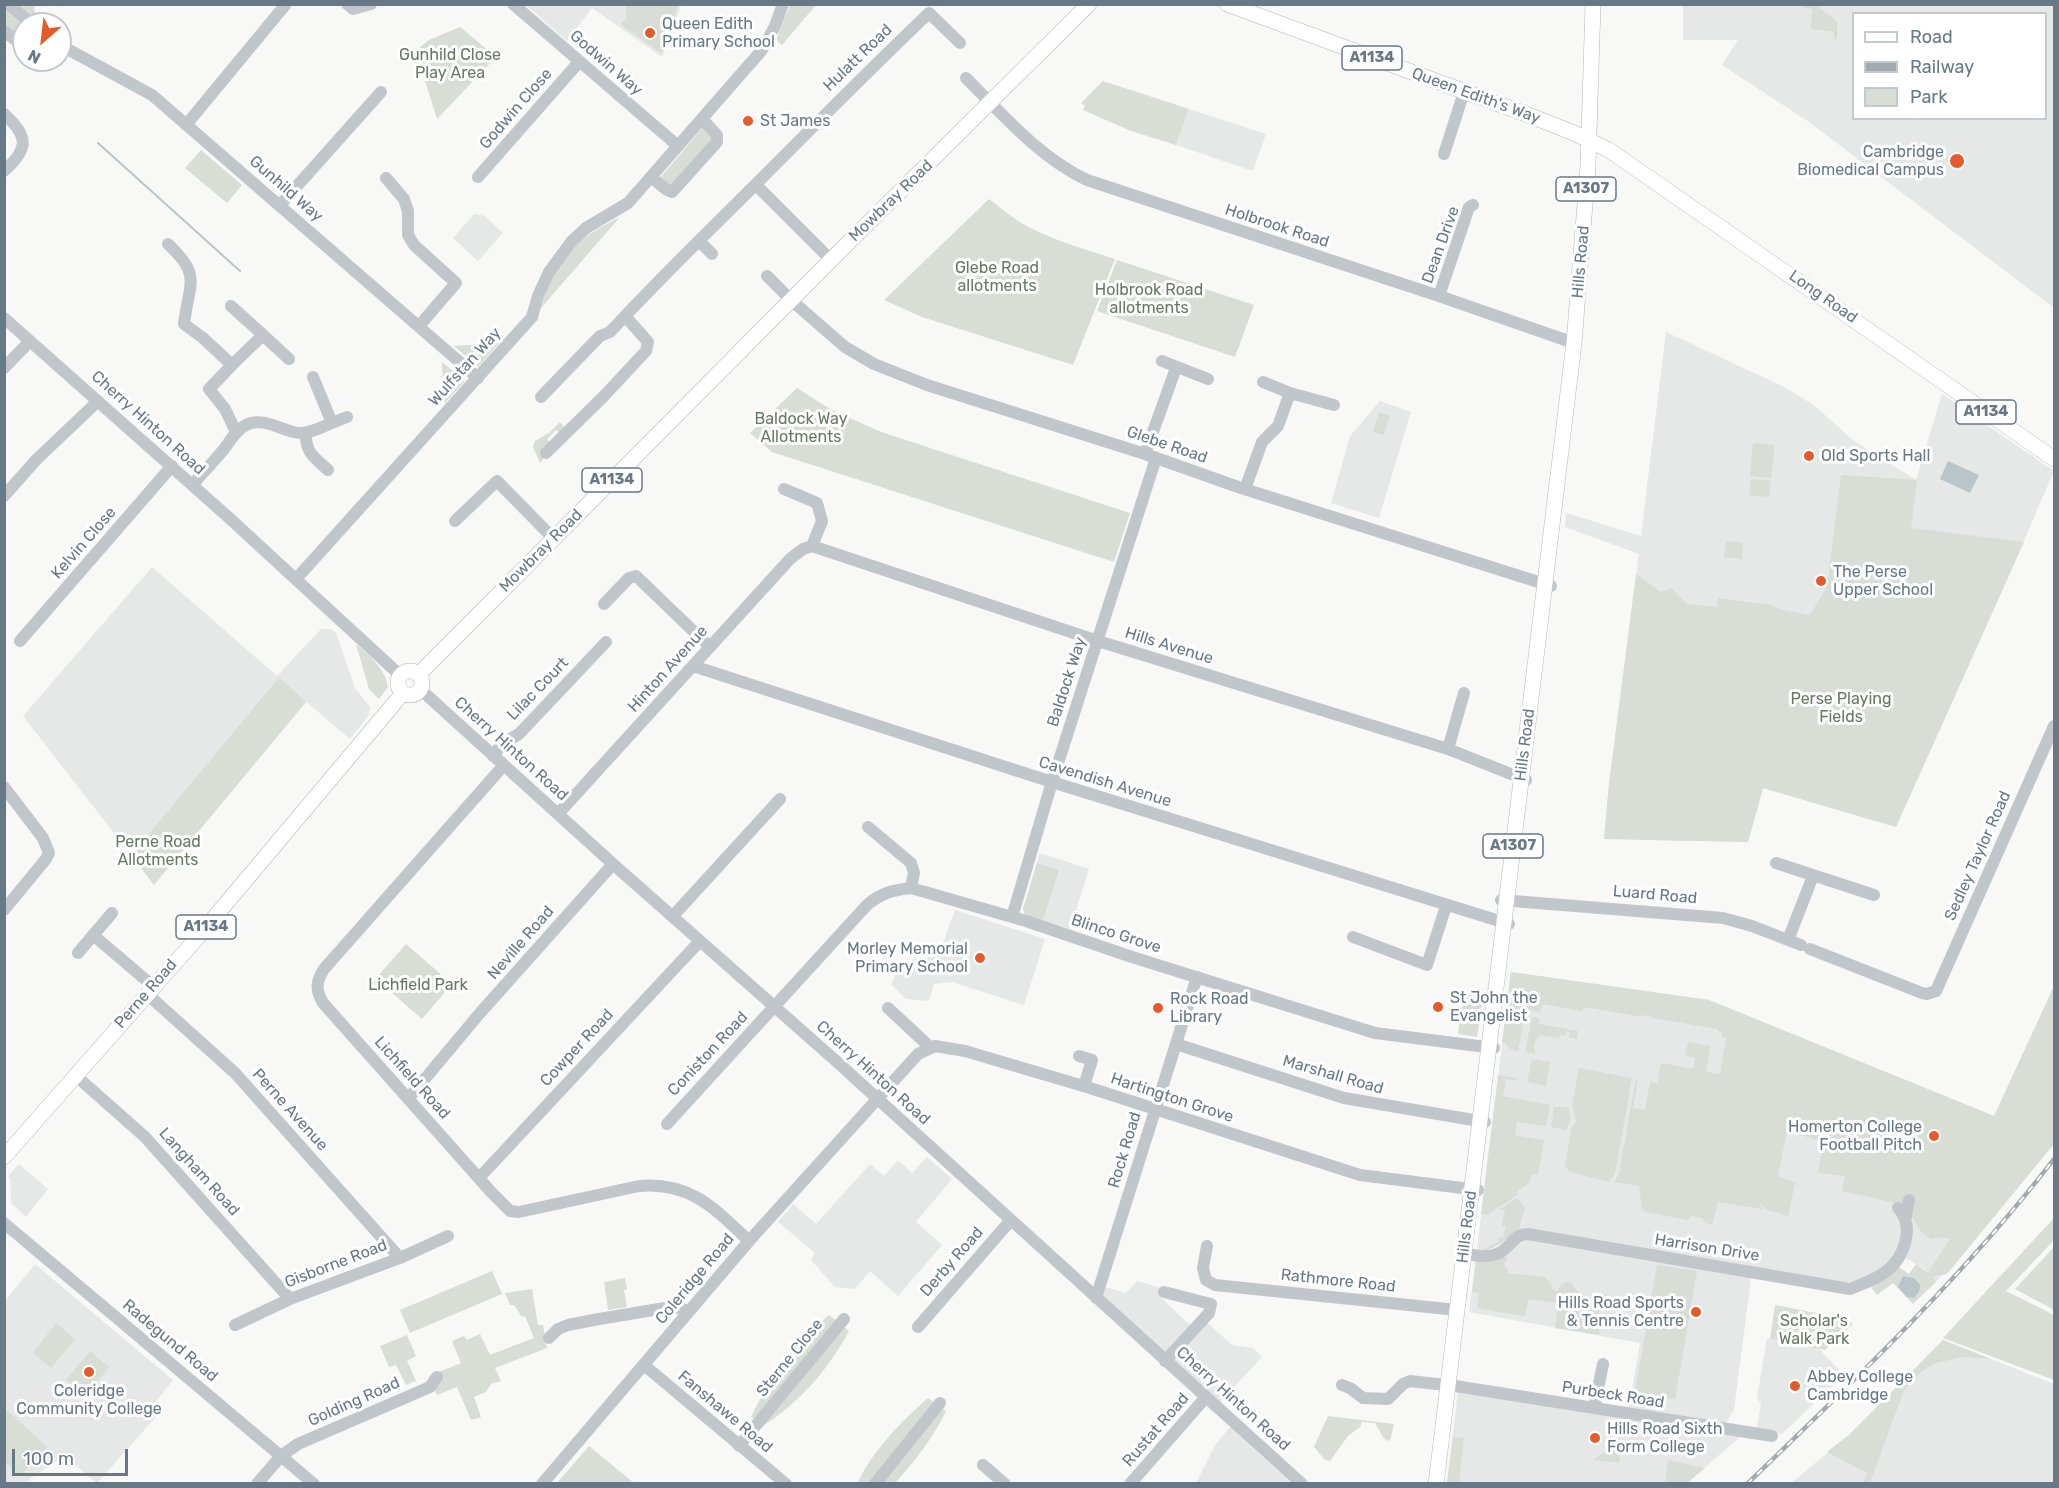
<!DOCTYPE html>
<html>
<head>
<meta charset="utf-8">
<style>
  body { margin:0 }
  #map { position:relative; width:2059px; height:1488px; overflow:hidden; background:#f8f8f6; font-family:Rubik,sans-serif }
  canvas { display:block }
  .frame { position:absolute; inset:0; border:6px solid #677887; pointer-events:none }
  .legend { position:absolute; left:1852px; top:12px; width:195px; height:108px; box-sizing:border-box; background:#fff; border:2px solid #c2c9cf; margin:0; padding:8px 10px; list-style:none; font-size:18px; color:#677887 }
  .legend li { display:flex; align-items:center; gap:12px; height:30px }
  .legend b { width:30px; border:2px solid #c2c9cf }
  .north { position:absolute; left:12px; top:12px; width:60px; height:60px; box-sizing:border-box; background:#fff; border:2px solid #c2c9cf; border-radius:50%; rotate:208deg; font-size:16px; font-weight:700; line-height:24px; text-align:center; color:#677887 }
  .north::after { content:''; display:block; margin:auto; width:21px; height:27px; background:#e55a2a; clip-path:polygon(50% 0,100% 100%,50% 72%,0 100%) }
  .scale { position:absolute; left:12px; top:1449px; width:116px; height:27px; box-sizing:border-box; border:3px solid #677887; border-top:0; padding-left:8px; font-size:18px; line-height:21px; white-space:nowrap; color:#677887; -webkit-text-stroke:4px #fff; paint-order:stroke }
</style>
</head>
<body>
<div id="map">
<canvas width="2059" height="1488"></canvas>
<div class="frame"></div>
<ul class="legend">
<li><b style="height:8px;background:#fff"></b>Road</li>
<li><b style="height:8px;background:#a2a9af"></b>Railway</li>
<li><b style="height:16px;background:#d8ddd5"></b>Park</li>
</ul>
<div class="north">N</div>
<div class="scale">100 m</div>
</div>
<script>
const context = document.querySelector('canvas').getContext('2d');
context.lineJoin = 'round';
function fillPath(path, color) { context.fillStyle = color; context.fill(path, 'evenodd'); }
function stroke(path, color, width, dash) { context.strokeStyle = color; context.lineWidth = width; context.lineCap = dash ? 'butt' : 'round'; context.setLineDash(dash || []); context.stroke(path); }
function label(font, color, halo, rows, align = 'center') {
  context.font = font + ' Rubik,sans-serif'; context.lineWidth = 6; context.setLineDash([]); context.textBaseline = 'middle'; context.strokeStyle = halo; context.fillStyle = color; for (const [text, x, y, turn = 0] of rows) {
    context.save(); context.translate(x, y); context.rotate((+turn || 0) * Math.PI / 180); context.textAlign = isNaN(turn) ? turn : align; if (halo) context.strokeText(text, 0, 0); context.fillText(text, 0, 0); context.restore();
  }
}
const built = new Path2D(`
  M526 5H681L662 57 592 8 567 41Z
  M1683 5H2054V308L1809 122 1722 65 1738 40H1683ZM1854 14H2046V118H1854Z
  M1189 109 1266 134 1253 171 1176 145Z
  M474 214 485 216 503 233 478 261 453 238Z
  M1666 332 1780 385 1801 397 1816 407 1854 441 1916 480 1942 394 2054 471 2003 589 1896 827 1763 788 1748 842 1604 839 1609 784 1639 554 1565 527 1566 513 1641 536Z
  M1380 401 1411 412 1379 518 1331 503 1350 436Z
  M152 567 277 676 321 629H331L336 633 355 688 370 707 369 715 350 739 278 678 131 855 23 716Z
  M1040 853 1089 869 1070 929 1025 915 1023 909Z
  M955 910 1045 939 1024 1005 952 982 934 984 929 1001 906 999 891 984 903 961 938 956Z
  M1511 972 1709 1000 1994 1116 2053 1144 1936 1282 1924 1269 1897 1253 1889 1266 1856 1282H1839L1595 1239 1588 1241 1533 1231 1519 1230 1492 1249H1477Z
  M927 1157 952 1179 916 1222 942 1245 898 1296 870 1271 855 1289 835 1287 811 1260 815 1253 778 1222 793 1204 816 1224 870 1164 884 1176 898 1160 912 1173Z
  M19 1164 48 1189 26 1217 11 1203 10 1179 8 1176Z
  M1531 1239 1654 1262 1655 1256 1752 1272 1734 1409 1723 1429 1628 1414 1640 1343 1469 1312 1476 1259 1521 1240Z
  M35 1264 173 1380 155 1403 162 1410 97 1483 64 1456 24 1483 5 1484V1301Z
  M1137 1281 1159 1287V1296L1191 1326 1200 1316 1232 1345 1253 1348 1262 1357 1212 1411 1099 1307 1106 1287 1126 1293Z
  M1767 1338 1818 1348 1844 1375 1782 1434 1757 1428 1761 1404 1757 1398Z
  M1943 1340 2054 1384V1483L1790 1484 1850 1434Z
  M1458 1391 1740 1437 1687 1483 1447 1484Z
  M1230 1427 1284 1477 1292 1483H1196L1215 1445Z`);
const green = new Path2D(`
  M636 4H673L678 6 661 53 620 24 626 19V6Z
  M1805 4 1816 5 1837 22V39H1834V32L1811 29 1812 9 1804 8Z
  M4 5H34L36 23 24 24V41L5 30Z
  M790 5H816L782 45 776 40Z
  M460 27 496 57 437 119 420 65 419 48 429 40Z
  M1103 81 1189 109 1176 145 1131 131 1083 110 1085 106 1081 103Z
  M704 126 716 138 671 188 659 179Z
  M201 150 242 185 227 203 185 168Z
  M989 199C1000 207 1011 217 1023 224 1052 240 1084 249 1115 259L1073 365 922 317 884 300Z
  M620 217 541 308C558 256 571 242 620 217Z
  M1117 260 1254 305 1235 357 1097 311Z
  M499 343 478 367 454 346Z
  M442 362 465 381 444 404Z
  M797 388 830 409 881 432 1130 513 1114 562 772 452 750 433Z
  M1379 412 1390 416 1384 435 1373 432Z
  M560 422 565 428 560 433 556 430 547 439 553 446 540 463 533 447 535 441 549 433Z
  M1753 443 1775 445 1771 478 1750 476Z
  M1841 475 1917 480 1911 528 2024 542 1896 827 1763 788 1748 842 1604 839 1609 784 1636 574 1661 592 1671 588 1687 604 1717 607 1718 598 1771 605 1783 610 1810 615 1827 587Z
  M1751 479 1771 481 1769 497 1749 495Z
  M1726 541 1743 543 1742 559 1724 557Z
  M356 644C370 656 385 668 388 687L379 699 369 689Z
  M279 677 306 702 154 885 131 855Z
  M1037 863 1059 870 1043 920 1025 915 1023 909Z
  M406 944 452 984 422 1019 383 985 378 989 372 983Z
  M1511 972 1709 1000 1994 1116 2054 986V1144L1947 1274 1932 1277 1936 1282 1913 1304 1893 1283 1877 1295 1870 1286 1897 1266 1909 1274 1916 1264 1928 1273 1950 1239 1942 1237 1931 1239C1914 1229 1916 1217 1903 1203L1900 1204 1842 1191 1845 1176 1818 1173 1824 1142 1787 1131 1778 1176 1795 1183 1788 1216 1768 1210 1758 1202 1763 1209 1718 1202 1712 1225 1705 1223 1702 1218 1692 1216 1688 1220 1645 1212 1642 1208 1639 1186 1614 1182 1619 1174 1636 1079H1638L1633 1108 1645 1110 1650 1082 1657 1083 1661 1063 1693 1069 1695 1058 1685 1056 1688 1042 1710 1046 1706 1072 1720 1074 1726 1038 1722 1037V1032L1718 1031V1029L1652 1018V1016L1644 1015 1643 1017 1584 1007 1582 1011 1542 1004 1540 1012 1529 1010 1522 1000 1518 1003 1525 1013 1518 1051 1510 1049 1506 1044 1502 1042Z
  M1464 992 1483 997 1480 1014 1462 1011Z
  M1460 1015 1480 1018 1477 1037 1458 1034Z
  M1532 1017 1539 1018V1024L1578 1031 1577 1039 1569 1037 1570 1032 1567 1031 1566 1036 1560 1035 1559 1038 1539 1035 1534 1044 1535 1054 1525 1052Z
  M1532 1059 1550 1062 1546 1086 1527 1082Z
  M1579 1068 1632 1078 1615 1173 1609 1182 1570 1172 1565 1166 1571 1129 1576 1121 1572 1105Z
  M1498 1075 1516 1078V1081L1506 1079 1503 1096 1550 1105 1546 1126 1517 1122 1515 1135 1544 1140 1538 1174 1532 1175 1528 1184 1518 1191 1517 1195 1487 1215 1481 1214Z
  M1554 1107H1568L1571 1119 1566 1130 1551 1127Z
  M1517 1198 1525 1207 1519 1230C1504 1238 1501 1248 1483 1250L1498 1242 1499 1237 1503 1238 1506 1227 1502 1225 1505 1210 1500 1209Z
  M2054 1218V1240L2006 1291 2054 1315V1380L1943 1338Z
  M2054 1247V1310L2015 1289Z
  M1504 1257 1508 1258 1504 1264 1505 1267 1508 1269V1273L1545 1277 1553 1286 1551 1289 1557 1291C1561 1286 1563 1281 1571 1282 1575 1289 1580 1293 1585 1299L1591 1298 1596 1293 1606 1295 1605 1301 1600 1300C1598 1311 1601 1323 1599 1335L1555 1328 1558 1303 1529 1299 1525 1315 1522 1316 1477 1308 1479 1293 1472 1292 1476 1260Z
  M1657 1265 1697 1271 1675 1399 1635 1391Z
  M492 1271 502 1294 410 1333 400 1310Z
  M625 1278 627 1289 624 1290 627 1307 608 1310 604 1282Z
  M532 1289 538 1325H543L547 1348 495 1368 501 1381 491 1384 486 1392 474 1397 481 1417 471 1420 457 1387 437 1395 429 1376 461 1363 452 1341 464 1336 467 1340 480 1334 490 1355 534 1338 525 1316 522 1317 514 1305H510L505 1293Z
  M1775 1305 1846 1319 1853 1324 1825 1350 1770 1339Z
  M829 1315 849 1331C827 1371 801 1401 763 1426L751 1417C772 1375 794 1346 829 1315Z
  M56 1323 75 1339 51 1368 33 1353Z
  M407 1335 416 1356 407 1361 416 1381 406 1385 396 1365 389 1367 380 1346Z
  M1943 1340 1991 1359 1962 1357 1936 1363 1921 1372 1904 1390 1870 1483H1863L1867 1473 1827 1452 1850 1434Z
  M90 1351 109 1367 86 1396 66 1380Z
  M928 1398 946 1411C933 1438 915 1461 895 1483L857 1484C873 1450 901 1422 928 1398Z
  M7 1410 47 1447 20 1476 5 1462V1413Z
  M1328 1416 1394 1424 1390 1441 1384 1439 1375 1423 1362 1422 1360 1427 1348 1436 1330 1461 1325 1460 1314 1447Z
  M1453 1437 1464 1438 1459 1483 1447 1482Z
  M1617 1443 1622 1444 1619 1463 1593 1460Z
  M589 1446 634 1483H557Z
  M1668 1460 1705 1468 1687 1483H1665Z`);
const water = new Path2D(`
  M1948 461 1979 475 1970 493 1940 479Z
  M1903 1276 1914 1278 1920 1285 1919 1292 1914 1298 1907 1297 1898 1287Z`);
const stream = new Path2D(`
  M98 143 240 271`);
const minor = new Path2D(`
  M8 4 32 24
  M347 4 353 9 371 4
  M513 4 678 146
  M4 31 18 42 24 40
  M60 45 152 95 478 378
  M966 78C1004 116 1039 157 1087 180L1439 296 1574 343
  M4 114C29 136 29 149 4 171
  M186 125 286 4
  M1444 154 1464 92
  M478 177 579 62
  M651 177 667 190 672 192 717 142V135L702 119
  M386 178 404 199 408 211V235L414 245 456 283 419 326
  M756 185 831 260
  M280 205 381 92
  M699 241 712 254
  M168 244C202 276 189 282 184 324L203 338 232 365 209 389 225 409 236 432
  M767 276 791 300 845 347 874 364 927 385 1145 454 1241 488 1551 586
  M1439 296 1469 207 1473 205
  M231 306 263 335 232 365
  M4 318 227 516 401 676
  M263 335 289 359
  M1162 361 1208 379
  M4 368 30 341
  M1263 382 1290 393
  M541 397 600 336 610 332C656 282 706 234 754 186 812 128 870 69 929 13L960 43
  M332 423 347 417
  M306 432C305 453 314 457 328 470
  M546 453 604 396 646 351 648 342 625 316
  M1145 454 1176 368
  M192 485C203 473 214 461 224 449 231 440 235 431 246 425 265 416 282 432 301 433 312 433 322 427 332 423L313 377
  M784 489 817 503 822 521 812 546
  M1245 489 1262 442 1278 426 1290 393 1334 405
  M4 496 36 460 98 401
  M455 521 497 481 553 538
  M296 579 532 317 538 296 549 272 571 242 586 228 628 203 762 50 775 26 783 4
  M604 604 629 578 636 576 710 647
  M20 641 172 466
  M693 666 1052 782 1509 924
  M420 689 613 864 836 1061 1302 1484
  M1448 749 1464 693
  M493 756 502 744 519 734 606 642
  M504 765 324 969C316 982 315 989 323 1003L492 1193 510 1211 519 1212 639 1186C691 1182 714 1208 749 1241
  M4 787 43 838 49 853 46 859 4 910
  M558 814 790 559 803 549 812 546 1098 641 1448 749 1526 780
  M868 827 911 863 914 873 911 888
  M1776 863 1874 895
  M1501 900 1723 918 1752 926 1801 945
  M673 916 780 799
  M1012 917 1052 782 1156 458
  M93 935 153 986
  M1353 937 1427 965 1446 906
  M1788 940 1813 876
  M1810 949 1922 993 1927 994 1936 991 2054 726
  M78 953 112 913
  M146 993 235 1073 400 1258
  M888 1008 931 1048
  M1176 1044 1344 1098 1485 1122
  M1079 1056 1092 1060 1084 1086
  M75 1075 145 1137 290 1299
  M408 1099 480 1013 613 864
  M667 1124 867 905C881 893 893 890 911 888L1026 921 1132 957 1375 1033 1494 1048
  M479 1178 700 941
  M1906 1216 1909 1200
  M4 1223 314 1484
  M1207 1246 1203 1268 1206 1280 1215 1285 1457 1310
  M1464 1254C1474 1255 1487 1258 1497 1254 1510 1249 1513 1234 1528 1234L1850 1289C1862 1284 1874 1280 1884 1273 1904 1259 1916 1227 1898 1208
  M1164 1292 1211 1304 1209 1313 1165 1361
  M1096 1298 1197 977
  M235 1325 290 1299 400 1258 448 1236
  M918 1327 1011 1220
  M549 1338 558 1329 568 1325 599 1319 665 1308H679L689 1311
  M644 1365 786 1484
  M1342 1385 1350 1388 1363 1398 1388 1399 1403 1384 1410 1381 1455 1386 1772 1436
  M1594 1408 1603 1364
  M739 1446 844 1319
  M983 1465 1005 1484
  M257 1484 281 1456 298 1444 430 1387 437 1377
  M542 1484 749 1241 918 1054 935 1046 965 1051 1090 1088 1360 1175 1478 1190
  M875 1484 940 1403
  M1130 1484 1206 1397`);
const major = new Path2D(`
  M1227 4 1531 116 1574 133 1609 150 2054 459
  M398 683a12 12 0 1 1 24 0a12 12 0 1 1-24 0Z
  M418 675 831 260 1089 4
  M4 1157 197 938 403 693
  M1436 1484 1574 343 1588 166 1593 4`);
const rail = new Path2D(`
  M1747 1484C1855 1380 1963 1277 2054 1159`);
const markers = [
  [650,33,6,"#e55a2a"],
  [748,121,6,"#e55a2a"],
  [1957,161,8,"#e55a2a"],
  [1809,456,6,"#e55a2a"],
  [1821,581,6,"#e55a2a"],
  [980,958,6,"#e55a2a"],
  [1438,1007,6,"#e55a2a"],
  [1158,1008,6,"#e55a2a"],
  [1934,1136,6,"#e55a2a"],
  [1696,1312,6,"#e55a2a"],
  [89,1372,6,"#e55a2a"],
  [1795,1386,6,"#e55a2a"],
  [1595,1438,6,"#e55a2a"]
];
const shields = [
  [1372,58,60],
  [1586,189,60],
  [1986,412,60],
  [612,480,60],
  [1513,846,60],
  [206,927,60]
];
const shieldNames = [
  ["A1134",1372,58],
  ["A1307",1586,189],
  ["A1134",1986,412],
  ["A1134",612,480],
  ["A1307",1513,846],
  ["A1134",206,927]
];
const poiNames = [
  ["Queen Edith",662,24],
  ["Primary School",662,42],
  ["St James",760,121],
  ["Cambridge",1944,152,"right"],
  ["Biomedical Campus",1944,170,"right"],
  ["Old Sports Hall",1821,456],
  ["The Perse",1833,572],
  ["Upper School",1833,590],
  ["Morley Memorial",968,949,"right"],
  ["Primary School",968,967,"right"],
  ["St John the",1450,998],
  ["Evangelist",1450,1016],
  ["Rock Road",1170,999],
  ["Library",1170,1017],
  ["Homerton College",1922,1127,"right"],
  ["Football Pitch",1922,1145,"right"],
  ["Hills Road Sports",1684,1303,"right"],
  ["& Tennis Centre",1684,1321,"right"],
  ["Abbey College",1807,1377],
  ["Cambridge",1807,1395],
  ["Coleridge",89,1391,"center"],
  ["Community College",89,1409,"center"],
  ["Hills Road Sixth",1607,1429],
  ["Form College",1607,1447]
];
const parkNames = [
  ["Gunhild Close",450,55],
  ["Play Area",450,73],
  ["Glebe Road",997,268],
  ["allotments",997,286],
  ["Holbrook Road",1149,290],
  ["allotments",1149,308],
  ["Baldock Way",801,419],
  ["Allotments",801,437],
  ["Perse Playing",1841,699],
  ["Fields",1841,717],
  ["Perne Road",158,842],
  ["Allotments",158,860],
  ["Lichfield Park",418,985],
  ["Scholar's",1814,1321],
  ["Walk Park",1814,1339]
];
const streetNames = [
  ["Hulatt Road",858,58,-44],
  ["Godwin Way",606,63,41],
  ["Queen Edith's Way",1476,96,20],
  ["Godwin Close",516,109,-49],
  ["Gunhild Way",286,189,41],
  ["Mowbray Road",891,201,-44],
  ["Holbrook Road",1277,226,18],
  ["Dean Drive",1441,245,-70],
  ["Hills Road",1581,262,-85],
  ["Long Road",1823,297,35],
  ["Wulfstan Way",465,367,-48],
  ["Cherry Hinton Road",148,423,42],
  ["Glebe Road",1167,445,19],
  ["Kelvin Close",84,543,-49],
  ["Mowbray Road",541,551,-45],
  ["Hills Avenue",1169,646,17],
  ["Hinton Avenue",668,669,-48],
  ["Baldock Way",1067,682,-72],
  ["Lilac Court",538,689,-46],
  ["Hills Road",1525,745,-83],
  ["Cherry Hinton Road",511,749,42],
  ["Cavendish Avenue",1105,782,17],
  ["Sedley Taylor Road",1978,856,-66],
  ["Luard Road",1655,895,5],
  ["Blinco Grove",1116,934,18],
  ["Neville Road",521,943,-49],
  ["Perne Road",146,994,-49],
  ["Cowper Road",577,1048,-47],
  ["Coniston Road",708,1054,-47],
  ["Cherry Hinton Road",873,1073,42],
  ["Marshall Road",1333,1075,16],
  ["Lichfield Road",412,1078,48],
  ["Hartington Grove",1172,1098,18],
  ["Perne Avenue",290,1110,48],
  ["Rock Road",1125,1150,-73],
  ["Langham Road",199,1172,48],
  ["Hills Road",1467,1227,-83],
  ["Harrison Drive",1707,1248,9],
  ["Derby Road",952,1262,-49],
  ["Gisborne Road",336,1264,-21],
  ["Coleridge Road",695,1279,-50],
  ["Rathmore Road",1338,1281,6],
  ["Radegund Road",170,1341,40],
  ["Sterne Close",790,1358,-51],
  ["Purbeck Road",1613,1395,9],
  ["Cherry Hinton Road",1233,1399,42],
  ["Golding Road",354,1402,-24],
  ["Fanshawe Road",725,1412,40],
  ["Rustat Road",1156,1430,-49]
];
fillPath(built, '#e6e7e7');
fillPath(green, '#d8ddd5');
fillPath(water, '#bac5ca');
stroke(stream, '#bac5ca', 2);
stroke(major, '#b3b8bc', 16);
stroke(minor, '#c1c6ca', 12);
stroke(major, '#fff', 15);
stroke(rail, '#a2a9af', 4.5);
stroke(rail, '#fff', 2, [7]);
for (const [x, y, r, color] of markers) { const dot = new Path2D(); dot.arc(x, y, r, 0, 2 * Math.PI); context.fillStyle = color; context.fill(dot); stroke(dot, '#fff', 2); }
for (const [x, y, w] of shields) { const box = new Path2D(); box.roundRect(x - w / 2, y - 12, w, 24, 4.5); context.fillStyle = '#fff'; context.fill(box); stroke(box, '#677887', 1.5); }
label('bold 15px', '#677887', null, shieldNames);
label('16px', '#677887', '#fff', poiNames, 'left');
label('16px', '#667962', '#fff', parkNames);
label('16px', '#677887', '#fff', streetNames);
</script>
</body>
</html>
